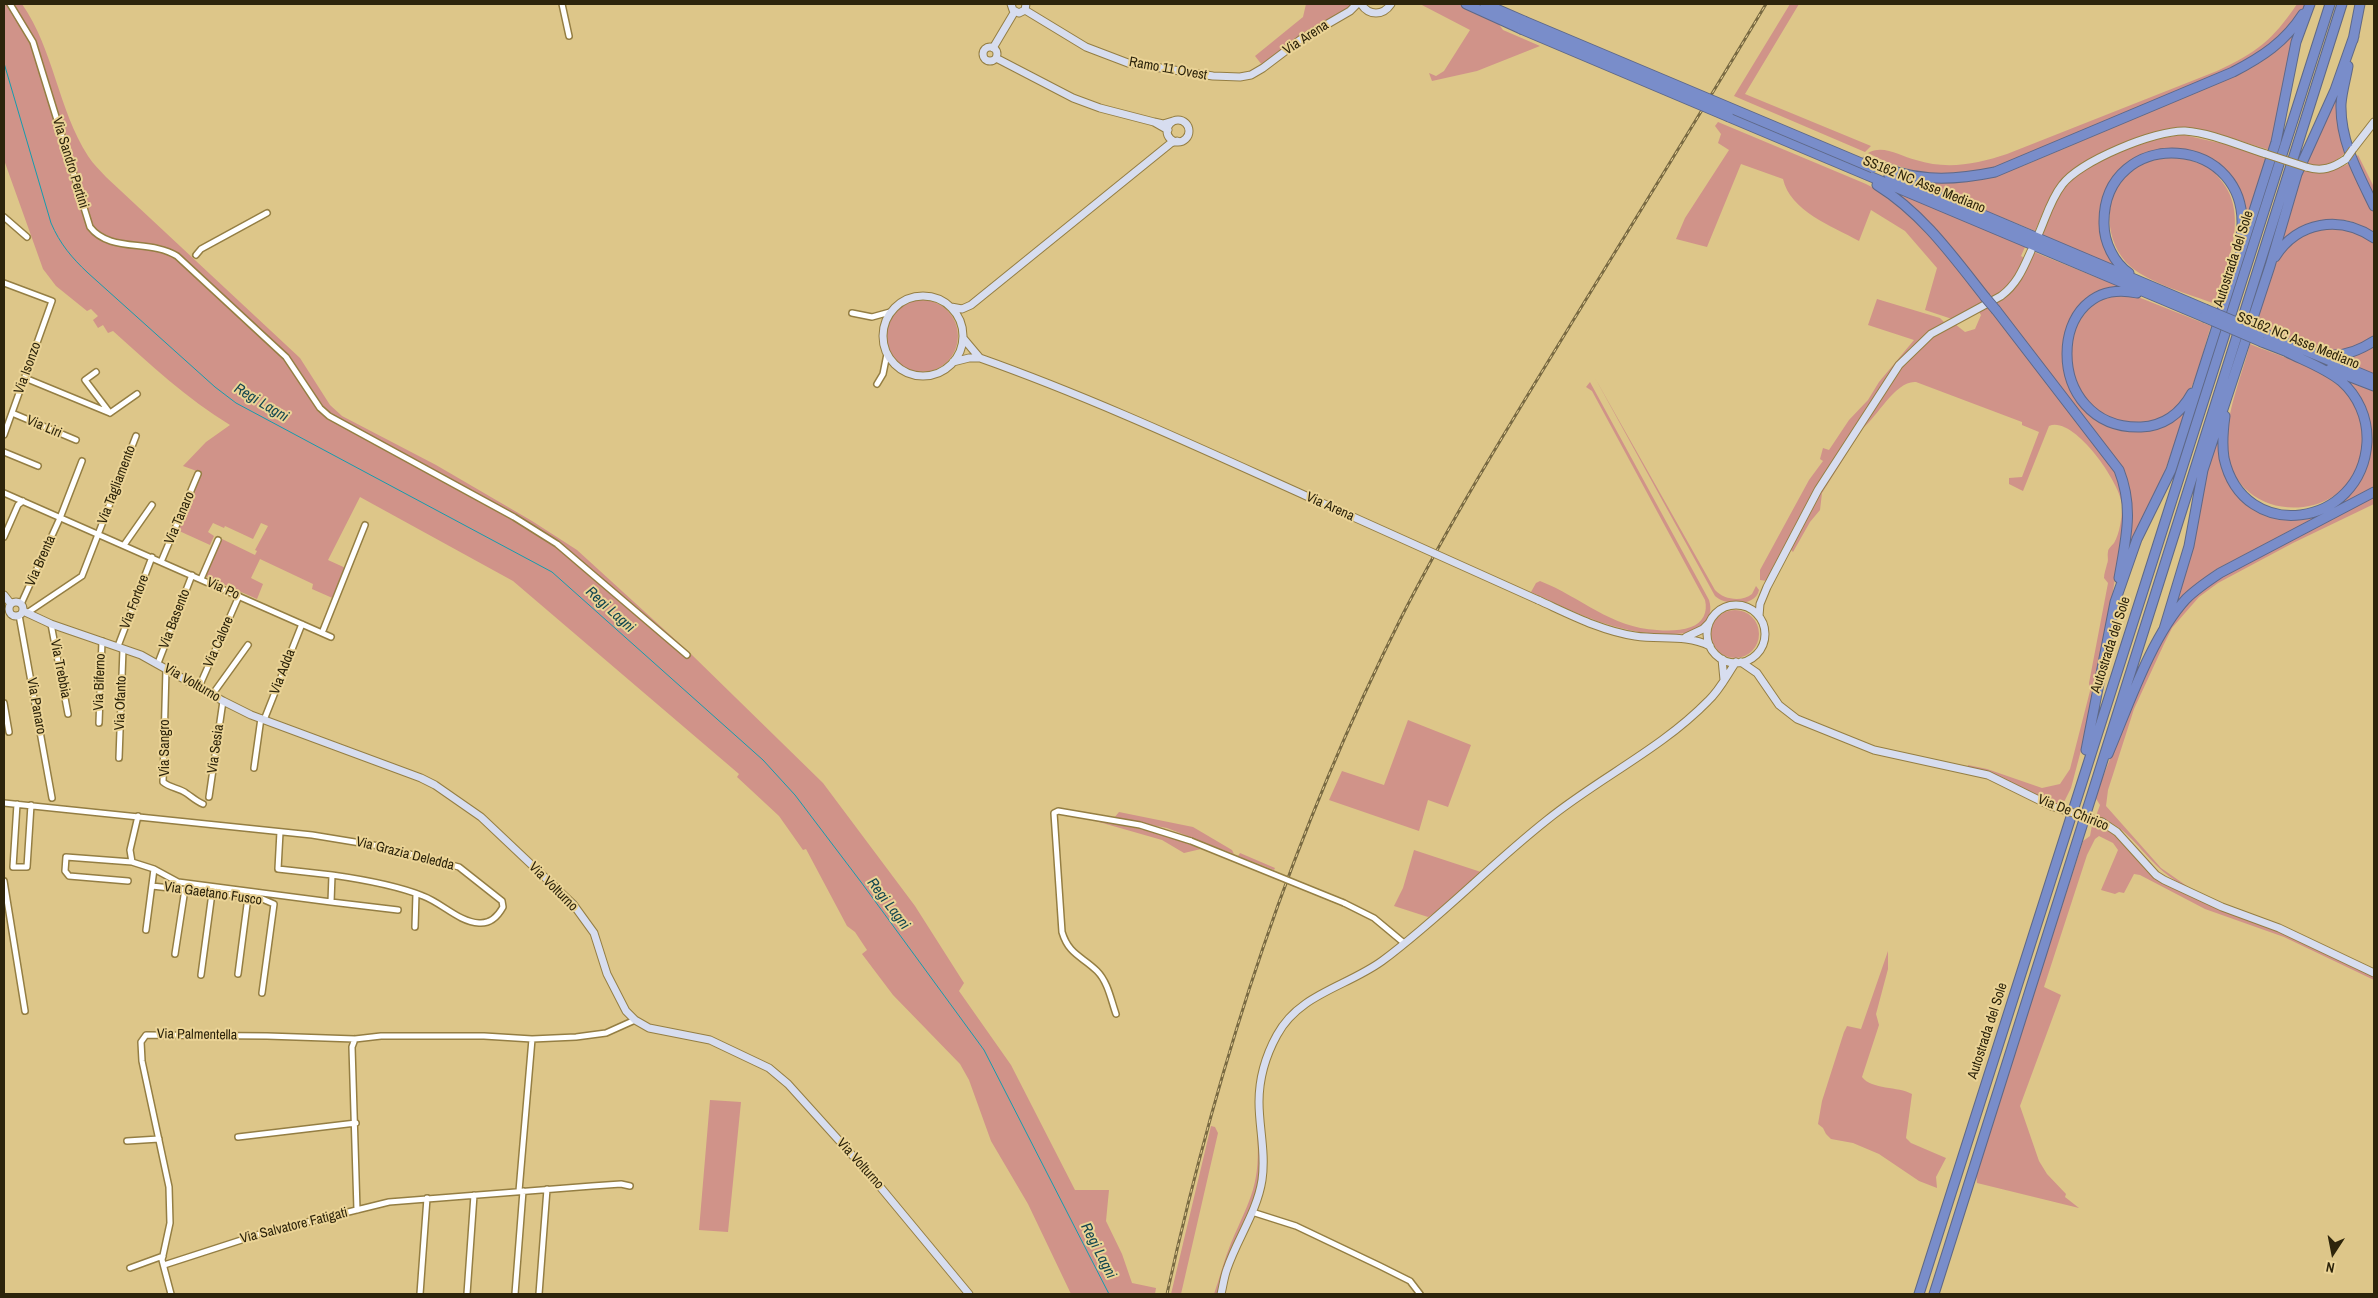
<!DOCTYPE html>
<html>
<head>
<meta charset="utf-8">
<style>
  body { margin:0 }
  #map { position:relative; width:2378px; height:1298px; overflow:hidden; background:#ddc689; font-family:"Archivo Narrow",sans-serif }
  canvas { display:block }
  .frame { position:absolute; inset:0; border:5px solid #2d240b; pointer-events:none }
  .north { position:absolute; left:2308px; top:1228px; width:50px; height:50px; -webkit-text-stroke:4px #ead396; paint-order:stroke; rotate:191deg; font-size:14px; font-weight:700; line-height:20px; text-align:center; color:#2d240b }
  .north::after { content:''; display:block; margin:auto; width:18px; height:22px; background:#2d240b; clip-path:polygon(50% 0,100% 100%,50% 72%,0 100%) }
</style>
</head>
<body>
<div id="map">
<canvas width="2378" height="1298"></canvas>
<div class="frame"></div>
<div class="north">N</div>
</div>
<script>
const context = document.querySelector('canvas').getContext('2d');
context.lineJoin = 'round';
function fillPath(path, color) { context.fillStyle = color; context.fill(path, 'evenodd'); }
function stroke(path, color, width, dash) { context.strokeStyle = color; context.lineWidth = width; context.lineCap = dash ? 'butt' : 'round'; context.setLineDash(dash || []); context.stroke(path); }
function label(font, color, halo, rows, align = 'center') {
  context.font = font + ' "Archivo Narrow",sans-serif'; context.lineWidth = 4; context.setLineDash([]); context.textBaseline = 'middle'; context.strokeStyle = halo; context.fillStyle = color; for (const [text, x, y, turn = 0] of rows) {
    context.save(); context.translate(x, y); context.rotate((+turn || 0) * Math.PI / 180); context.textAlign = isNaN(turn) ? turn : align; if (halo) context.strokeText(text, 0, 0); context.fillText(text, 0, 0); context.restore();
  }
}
const green = new Path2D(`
  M4 4H22C54 50 58 109 88 156 93 164 100 170 106 177L300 358 330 405 342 416 436 465 532 521 577 550 691 654 823 783 915 906 964 983 959 991 1011 1065 1075 1190H1109L1106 1221 1122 1254 1132 1283 1156 1288 1155 1294H1071L1028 1204 991 1141 969 1080 960 1064 893 995 862 954 867 950 855 932 847 926 806 849 803 850 779 816 737 777 739 774 513 581 360 497 328 560 350 570 337 600 312 589 313 584 260 559 251 578 263 584 257 599 205 576 222 539 255 555 257 551 255 550 268 526 261 523 253 539 225 526 224 528 213 523 208 532 214 536 210 545 177 530 202 473 183 466 206 442 230 425C187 399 150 364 113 331L108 333 103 325 98 328 93 320 98 316 91 309 87 311 56 286 43 269 4 160Z
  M1306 4H1354L1300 36 1262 65 1255 56 1303 17Z
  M1420 4H1458L1498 23 1503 30 1540 46 1477 71 1432 81 1429 73 1436 76 1444 71 1470 30Z
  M1790 4H1799L1745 94 1871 146 1865 152 1734 96Z
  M2297 4H2309L2289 30 2251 60 2000 168C1950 179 1914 177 1868 153 1883 144 1900 156 1916 160 1947 170 1977 164 2007 154L2217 71C2257 52 2272 41 2297 4Z
  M2300 25 2270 150C2245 143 2218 132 2193 128 2162 124 2085 156 2064 178 2050 192 2043 213 2035 231L1916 182 1990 176 2025 165 2242 73C2264 60 2282 44 2300 25Z
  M2337 93 2339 94V119L2345 153C2332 165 2321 168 2305 163Z
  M1718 122 1866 184C1918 209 1950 258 1984 302L1952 319 1925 310 1937 268 1905 231 1871 210 1859 241C1832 226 1790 211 1783 179L1741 164 1707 247 1676 239 1685 218 1729 150 1718 143 1721 134 1715 126Z
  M2184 135 2233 146 2268 159 2248 218C2245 215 2246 207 2244 201 2238 183 2222 164 2205 155 2185 146 2157 146 2138 158 2131 162 2126 171 2120 177 2110 189 2102 198 2100 213 2098 231 2107 245 2114 260L2111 264 2041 234C2048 219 2053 199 2065 186 2087 160 2151 137 2184 135Z
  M2358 155 2374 187V198L2355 158Z
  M2172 156C2181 158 2190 160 2199 163 2207 165 2215 172 2220 179 2251 215 2226 265 2215 304 2190 294 2151 284 2131 267 2103 243 2101 192 2133 170 2145 161 2158 159 2172 156Z
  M2351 162 2374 208V234C2338 206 2313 225 2280 243L2302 169C2322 173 2333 173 2351 162Z
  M1894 191 2025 247 2021 256 2024 258 2012 282 1992 298 1933 226Z
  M2338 226 2374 241V337C2336 367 2293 340 2254 324 2264 293 2271 250 2304 233 2313 228 2328 228 2338 226Z
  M2034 252 2123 288 2095 295 2084 304 2064 352 2065 369 2069 382 2107 423 2123 428 2139 430 2186 411 2160 485 2127 561 2132 513 2128 486 1996 303 2014 289Z
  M2109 295H2133L2211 326C2202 352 2197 390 2176 410 2168 418 2156 422 2145 423 2083 431 2045 352 2090 308 2095 303 2103 299 2109 295Z
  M1877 299 1940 318 1944 322 1910 348 1884 381 1832 463 1767 581 1760 580V570L1809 480 1823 461 1820 459 1823 448 1829 450 1849 420 1868 400 1879 382 1914 340 1868 325Z
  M886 336a36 36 0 1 1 72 0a36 36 0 1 1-72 0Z
  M1990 307 2117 473 2126 511 2097 690 2071 788 2062 806 1968 768V765L1987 769 2042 788 2060 784 2070 769 2090 691 2089 683 2108 583 2104 578C2104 573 2106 569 2107 564 2109 560 2107 556 2108 552 2108 548 2112 546 2114 543 2120 533 2122 517 2122 505 2121 484 2074 415 2049 426L2023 491 2009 484V478L2022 477 2039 432 2022 425V422L1916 382C1896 380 1877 417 1863 428L1822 493 1820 510 1810 522 1793 552 1790 549 1826 481 1902 366 1935 335 1955 324 1965 332 1975 329 1981 315 1979 312Z
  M2250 344C2279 356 2315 365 2339 386 2355 399 2366 422 2363 443 2362 450 2362 462 2358 469 2328 529 2231 517 2227 447 2225 415 2242 375 2250 344Z
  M2374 345V374L2336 359 2354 356Z
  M1595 378 1715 590C1724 600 1742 602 1752 594L1756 586 1759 590C1756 607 1725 606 1715 596Z
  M2343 379 2374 391V488L2215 570 2190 589 2176 604 2192 545 2202 486 2217 436H2220C2222 498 2246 497 2296 518L2351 491 2370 433Z
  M1590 382 1709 600C1712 610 1710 617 1703 624 1693 634 1680 634 1667 634 1617 634 1576 613 1531 592L1536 583 1540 581C1581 597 1611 628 1657 630 1668 631 1680 631 1691 627 1703 623 1708 612 1705 600L1592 391 1586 387Z
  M2374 495V504L2293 543 2218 583 2199 597 2185 613 2172 628 2164 644 2134 709 2108 790 2106 806 2161 868 2194 891C2180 884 2167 876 2156 865 2135 844 2125 826 2096 816L2100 805 2095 797 2130 708 2159 647 2173 620 2194 595 2221 575Z
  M1711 634a24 24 0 1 1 48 0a24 24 0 1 1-48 0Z
  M1408 720 1471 745 1448 807 1428 800 1419 831 1329 800 1342 771 1384 785Z
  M1119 812 1193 827 1232 850 1234 854 1167 828 1114 818Z
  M1092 820 1161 833 1201 849 1184 853 1162 840Z
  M2093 820 2108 826 2169 885 2216 908 2276 930 2374 975V980L2284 937 2205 909 2140 875 2134 874 2124 893 2119 892 2115 894 2101 890 2118 850 2113 843 2099 836 2095 839 2087 855 2044 987 2061 995 2020 1106 2039 1161 2047 1174 2066 1194 2065 1197 2079 1208 1977 1183 1976 1173 2083 841 2090 836Z
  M1414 850 1484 873 1447 905 1428 917 1394 906 1403 888Z
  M1240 853 1275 868 1274 870 1238 856Z
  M1888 951V969L1876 1014 1879 1025 1862 1077C1872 1090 1898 1086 1912 1094L1906 1138 1911 1143 1946 1158 1936 1177 1937 1188 1919 1181 1879 1154 1853 1143 1831 1139 1826 1134 1823 1128 1818 1124 1822 1101 1844 1032 1847 1026 1861 1029Z
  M710 1100 741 1102 728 1232 699 1230Z
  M1211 1126 1215 1127 1218 1133 1181 1294H1171Z
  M1257 1131H1259C1260 1150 1262 1170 1257 1189 1248 1225 1228 1258 1217 1294H1214C1220 1277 1224 1260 1231 1243 1251 1197 1261 1184 1257 1131Z`);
const stream = new Path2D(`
  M4 63 51 223C60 244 72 258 88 273L215 387 236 403 552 572 763 760 795 795 861 882 984 1050 1109 1294`);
const street = new Path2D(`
  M10 4 33 42 90 227C110 253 150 239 177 256L286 357 320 408 329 416 514 517 557 544 687 655
  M562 4 569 36
  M4 217 27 237
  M196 255 201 249 267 213
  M4 283 52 301 4 435
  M852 313 872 317 890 312
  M96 372 85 380 110 413
  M25 378 110 413 137 394
  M877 384 883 374 887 354
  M12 413 76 440
  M4 452 38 466
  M4 493 331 637
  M4 537 18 505 23 501
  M124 545 152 505
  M161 562 198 474
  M201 579 218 540
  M21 604 60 518 82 461
  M27 613 82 576 136 436
  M19 615 52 798
  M51 624 68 714
  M322 633 365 525
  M118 646 152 557
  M158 663 192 575
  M166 669 163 782C170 788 179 788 186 793 192 797 196 801 203 804
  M199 687 239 596
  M212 695 248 645
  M4 703 9 732
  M264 720 302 624
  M99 723 102 641
  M119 758 123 649
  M254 768 261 718
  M209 797 223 701
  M4 803 312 835 379 846 459 867 502 901 503 907C498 916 491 924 479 923 459 922 442 903 423 896 398 886 360 879 332 875L331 902 178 882 154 869
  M17 804 13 867H27L31 805
  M138 816 130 850 132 862 154 869 146 930
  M280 832 278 869 332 875
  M4 881 25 1011
  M128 881 69 876 65 871 66 857 132 862
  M152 886 260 898 274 904 262 993
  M331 902 398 910
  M1344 903 1374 918 1404 943
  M415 927 416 894
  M175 954 185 889
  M238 974 248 897
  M201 975 212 893
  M1116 1014C1111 1000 1108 982 1097 971 1082 956 1069 955 1062 932L1054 813 1058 811 1140 825 1191 841
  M355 1039 352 1047 357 1210
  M238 1137 356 1123
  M127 1141 159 1139
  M519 1191 532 1039
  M1252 1212 1296 1226 1380 1266 1410 1281 1420 1294
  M164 1265 263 1233 389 1202 592 1186 621 1184 630 1186
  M130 1268 163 1256
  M171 1294 162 1260 170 1223 169 1187 142 1061 141 1042 146 1035 267 1036 355 1039 381 1036H484L532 1039 576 1037 606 1033 635 1020
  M420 1294 427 1198
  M467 1294 474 1195
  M515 1294 523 1191
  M539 1294 547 1189`);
const secondary = new Path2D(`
  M1011 4 1013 10 1019 13 1025 10 1026 4
  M1361 4C1369 16 1383 16 1391 4
  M1025 10 1086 47 1128 63 1213 76 1240 77 1251 75 1263 68 1300 40 1350 11 1357 4
  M983 54a7 7 0 1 1 14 0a7 7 0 1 1-14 0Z
  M993 48 1015 11
  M996 58 1073 98 1100 108 1154 122
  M1167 131a11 11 0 1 1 22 0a11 11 0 1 1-22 0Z
  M1168 130 1154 122 1163 124 1173 121
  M2353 149 2374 122
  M2306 167C2322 172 2333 168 2346 159
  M2039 233C2046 217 2051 199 2062 185 2080 161 2155 130 2185 131 2212 133 2240 146 2266 154
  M883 336a40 40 0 1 1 80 0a40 40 0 1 1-80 0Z
  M951 307 962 309 971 305 1171 143 1177 141
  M963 338 979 357
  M953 362 969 358H980C1093 398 1202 449 1311 498
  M4 595 11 604
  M1538 600C1569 614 1601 631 1635 636 1661 640 1685 634 1710 646
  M9 609a7 7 0 1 1 14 0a7 7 0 1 1-14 0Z
  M1707 634a29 29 0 1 1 58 0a29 29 0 1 1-58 0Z
  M23 611 51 624 141 655 223 701 251 715 421 778 435 785 481 817 573 904 594 933 607 974 626 1011 635 1020 649 1028 710 1040 769 1068 788 1084 872 1177 969 1294
  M1759 616 1760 604 1767 587 1818 490 1899 365 1931 334 2001 296C2017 284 2023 269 2031 251
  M1686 637 1703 629 1709 623
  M1722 659 1724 680
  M1741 662 1757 673 1779 705 1797 719 1874 750 1988 775 2051 806
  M2102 822 2117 832 2156 875 2164 880 2222 907 2279 928 2374 973
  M1221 1294C1223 1286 1224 1277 1227 1269 1237 1239 1257 1212 1262 1180 1266 1153 1259 1128 1259 1102 1259 1079 1266 1055 1277 1035 1299 994 1346 987 1382 961 1440 918 1490 865 1547 820 1599 778 1661 749 1708 701 1720 690 1727 675 1736 662`);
const highway = new Path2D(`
  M1466 4 1521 29
  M1485 4 1524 21
  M2353 40 2360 4
  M2348 66C2346 78 2342 91 2341 104 2340 141 2358 173 2374 206
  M1729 117 2204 317
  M1867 161C1912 181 1946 182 1995 172L2233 72C2262 57 2285 42 2303 14
  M1889 175 2205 309
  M1877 185C1922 213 1952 255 1985 297
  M2275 257C2298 221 2340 215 2374 238
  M2129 273C2114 263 2104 242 2104 224 2102 124 2256 131 2241 237
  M2137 293C2045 273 2041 430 2141 427 2164 426 2181 413 2192 393
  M1996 310 2119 470C2134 508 2126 538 2119 578
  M2263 333 2374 379
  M2262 342 2293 354
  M2318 353C2338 359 2357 352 2374 341
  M2330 369 2374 386
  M2225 416C2223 430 2222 445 2224 458 2243 545 2362 528 2367 442 2368 418 2358 396 2341 381 2325 368 2305 361 2287 352
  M2164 629 2189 546 2203 470 2270 266 2297 174 2335 90 2354 36
  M2086 750 2115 602 2137 539 2171 470 2276 142 2296 42 2310 4
  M2108 754C2128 707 2151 637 2186 599 2196 589 2208 581 2220 573L2374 492
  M1919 1294 2330 4
  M1934 1294 2342 4`);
const rail = new Path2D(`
  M1167 1294C1219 1057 1293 833 1402 616 1452 518 1510 424 1568 329 1634 221 1701 113 1766 4`);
const streetBridge = new Path2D(`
  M1191 841 1344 903`);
const secondaryBridge = new Path2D(`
  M2266 154 2306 167
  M2346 159 2353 149
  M1311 498 1538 600
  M2051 806 2102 822`);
const highwayBridge = new Path2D(`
  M1524 21 1873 168
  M1521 29 1729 117
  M1985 297 1996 310
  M2205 309 2263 333
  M2204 317 2262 342`);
const streetNames = [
  ["Via Arena",1306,38,-33],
  ["Ramo 11 Ovest",1168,69,10],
  ["Via Sandro Pertini",70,163,73],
  ["SS162 NC Asse Mediano",1924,185,22],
  ["Autostrada del Sole",2234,259,-72],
  ["SS162 NC Asse Mediano",2298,341,22],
  ["Via Isonzo",28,368,-70],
  ["Via Liri",44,427,23],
  ["Via Tagliamento",117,485,-69],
  ["Via Arena",1330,507,24],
  ["Via Tanaro",180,518,-67],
  ["Via Brenta",41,561,-66],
  ["Via Po",223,589,24],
  ["Via Fortore",135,602,-69],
  ["Via Basento",175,619,-69],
  ["Via Calore",219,642,-66],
  ["Autostrada del Sole",2111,645,-72],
  ["Via Trebbia",60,669,79],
  ["Via Adda",283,672,-69],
  ["Via Biferno",100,682,-88],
  ["Via Volturno",192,683,30],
  ["Via Ofanto",121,703,-88],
  ["Via Panaro",36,706,80],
  ["Via Sangro",165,748,-90],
  ["Via Sesia",216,749,-82],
  ["Via De Chirico",2073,813,22],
  ["Via Grazia Deledda",405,854,14],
  ["Via Volturno",553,887,45],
  ["Via Gaetano Fusco",213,894,8],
  ["Autostrada del Sole",1988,1031,-72],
  ["Via Palmentella",197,1035,1],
  ["Via Volturno",860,1164,48],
  ["Via Salvatore Fatigati",294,1226,-14]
];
const waterNames = [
  ["Regi Lagni",261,403,31],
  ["Regi Lagni",610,610,42],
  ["Regi Lagni",888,904,53],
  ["Regi Lagni",1098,1251,63]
];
fillPath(green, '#d09389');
stroke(stream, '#149cae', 1);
stroke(street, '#947e43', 8);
stroke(secondary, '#947e43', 9);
stroke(highway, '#5e6887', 11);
stroke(street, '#fff', 5);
stroke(secondary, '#d7ddef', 7);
stroke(highway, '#798dca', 9);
stroke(rail, '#796a42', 3);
stroke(rail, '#ead396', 1, [4]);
stroke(streetBridge, '#947e43', 8, []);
stroke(secondaryBridge, '#947e43', 9, []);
stroke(highwayBridge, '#5e6887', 11, []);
stroke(streetBridge, '#fff', 5);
stroke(secondaryBridge, '#d7ddef', 7);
stroke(highwayBridge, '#798dca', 9);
label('14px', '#2d240b', '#ead396', streetNames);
label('italic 15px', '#13474f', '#ead396', waterNames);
</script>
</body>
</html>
